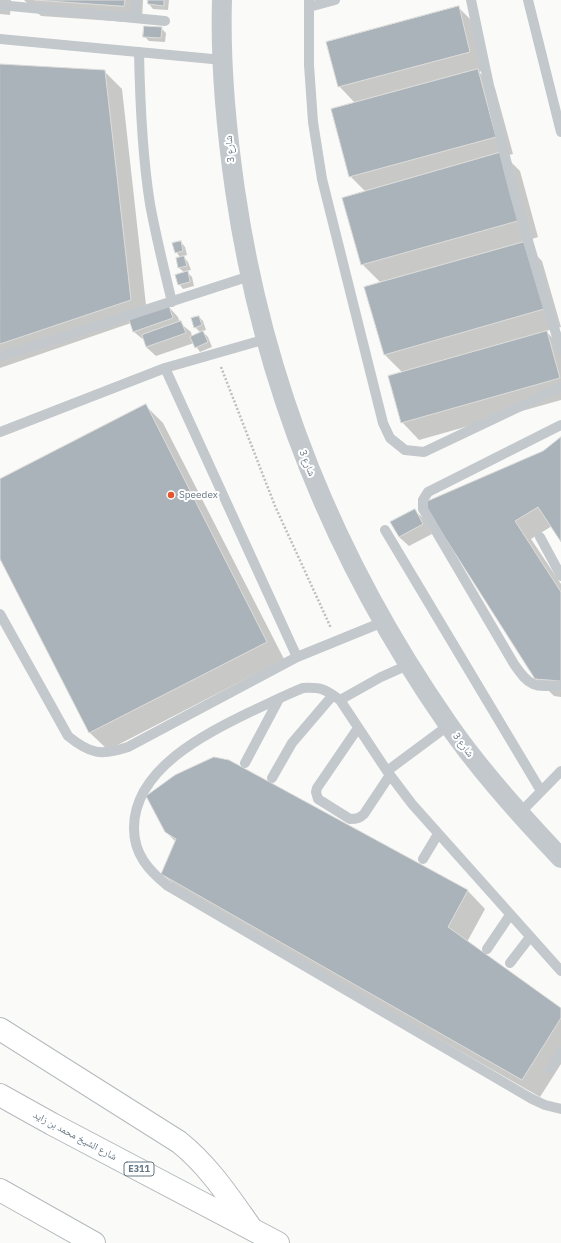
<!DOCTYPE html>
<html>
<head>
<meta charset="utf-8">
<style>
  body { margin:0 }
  canvas { display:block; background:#fafaf8 }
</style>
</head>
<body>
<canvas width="561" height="1243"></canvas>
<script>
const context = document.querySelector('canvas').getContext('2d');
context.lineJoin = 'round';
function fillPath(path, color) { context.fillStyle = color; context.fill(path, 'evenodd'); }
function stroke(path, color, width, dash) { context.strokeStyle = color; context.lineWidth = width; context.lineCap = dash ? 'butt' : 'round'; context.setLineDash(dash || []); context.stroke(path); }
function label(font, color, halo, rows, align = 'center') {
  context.font = font + ' "IBM Plex Sans","Noto Naskh Arabic",sans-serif'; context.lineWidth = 4; context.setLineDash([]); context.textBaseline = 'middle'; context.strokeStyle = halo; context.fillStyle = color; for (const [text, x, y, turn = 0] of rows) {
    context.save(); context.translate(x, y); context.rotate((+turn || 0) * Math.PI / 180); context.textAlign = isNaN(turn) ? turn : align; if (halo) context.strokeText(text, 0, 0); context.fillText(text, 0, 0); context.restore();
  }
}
const shadow = new Path2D(`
  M0 0H11L10 15 0 14Z
  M24 0H143L142 23 41 16Z
  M149 0H169L168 10 153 9 149 4Z
  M458 7 476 25 487 69 479 72 495 88 513 154 505 156 520 171 538 237 523 242 542 261 561 327 546 331 561 347V400L419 440 402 422 403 373 384 354 381 283 362 264 366 192 350 176 355 103 339 86Z
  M161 28 166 33 165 42 149 41 144 36Z
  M0 65 104 71 122 89 147 314 169 307 178 317 180 323 191 332 192 337 201 333 195 327 199 317 203 321 206 330 202 331 208 337 212 347 200 352 194 343 156 356 146 347 145 341 134 332 131 323 0 368Z
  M181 242 185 247 187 255 183 256 188 262 191 270 186 271 192 277 194 286 183 289 179 284 185 273 179 268 181 258 176 252Z
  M145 405 163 423 284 659 108 750 90 733 0 556V480Z
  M561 438V541L552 526 531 539 561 584V697L554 696 536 678 425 503 544 451Z
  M414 510 424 519 432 534 409 546 399 537Z
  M228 761 468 891 485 909 467 942 561 1009V1064L540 1097 180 891 163 874 176 842 166 832Z`);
const building = new Path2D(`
  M35 0H125L124 6Z
  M148 0H164V6L148 4Z
  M459 6 470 52 338 87 326 42Z
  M144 26 162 27 161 38 143 37Z
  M0 64 105 70 131 300 0 344Z
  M478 69 496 137 349 177 331 109Z
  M502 152 521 220 361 265 342 198Z
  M181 241 183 251 175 253 172 243Z
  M524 242 544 309 384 355 364 287Z
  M184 256 187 266 178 268 176 258Z
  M188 271 190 282 178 285 175 275Z
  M169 306 173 318 133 332 129 320Z
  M199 316 202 325 194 328 191 318Z
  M181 321 186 333 146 347 142 335Z
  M203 331 208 342 195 348 190 337Z
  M547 331 560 378 401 423 388 376Z
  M146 404 267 642 89 733 0 559V479Z
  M561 437V542L538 507 515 521 561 592V681L535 679 423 503 543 451Z
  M415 509 423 524 399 537 390 522Z
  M214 757 229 760 468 890 448 927 561 1008V1018L522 1080 161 874 176 839 165 832 146 796 175 775Z`);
const path = new Path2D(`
  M221 367 275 506 331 628`);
const service = new Path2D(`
  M309 0V65L313 122 322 179 383 423 390 438 405 450 424 452 561 387
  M471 0C484 61 496 123 512 184 527 240 544 295 561 350
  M528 0 561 132
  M0 5 165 21
  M309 7 335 0
  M135 18 136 0
  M0 39 223 60
  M139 52C140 103 142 154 150 204 156 237 164 269 172 302
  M0 357 250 276
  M165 368 297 657
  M561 425 428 492 423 500V509L514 664C529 686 534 688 561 685
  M0 432 165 368 266 339
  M385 530 541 791
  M540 537 561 576
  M0 614 68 736C90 754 101 756 128 747L297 657 383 622
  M340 700 381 677 408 665
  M358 728 317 788 316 792 318 799 350 819C357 819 360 818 364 814L390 775
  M245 763 279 699
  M387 771 449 725
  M272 778 292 743 333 695
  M519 814 561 771
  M423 859 438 834
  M487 949 510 915
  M510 963 530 937
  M561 971 412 804 387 771 340 700C325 689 321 687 303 688 285 695 268 704 250 712 205 734 134 769 134 828 134 854 148 870 168 886L532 1099 545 1105 561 1109
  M550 1069 561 1052`);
const minor = new Path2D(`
  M222 0C220 63 226 127 235 190 263 383 336 563 448 724 481 772 521 816 561 858`);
const motorway = new Path2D(`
  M0 1029 179 1142C209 1166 229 1197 251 1228
  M0 1095 52 1124 278 1243
  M0 1190 94 1243`);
const markers = [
  [171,495,4,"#e4572e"]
];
const shields = [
  [139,1169,30]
];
const shieldNames = [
  ["E311",139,1169]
];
const streetNames = [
  ["شارع 3",230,149,-96],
  ["شارع 3",307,463,68],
  ["شارع 3",463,745,53],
  ["شارع الشيخ محمد بن زايد",75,1136,28]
];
const poiNames = [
  ["Speedex",179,495]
];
fillPath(shadow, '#0003');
fillPath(building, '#aab3b9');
stroke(building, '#dcdcda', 1);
stroke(motorway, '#b4b9bd', 24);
stroke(path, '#bbbfc2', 2.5, [2, 2]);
stroke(service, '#c3c8cc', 10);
stroke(minor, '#c3c8cc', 20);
stroke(motorway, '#fff', 22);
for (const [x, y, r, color] of markers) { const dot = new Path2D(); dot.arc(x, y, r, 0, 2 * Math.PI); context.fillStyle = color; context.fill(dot); stroke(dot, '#fff', 1.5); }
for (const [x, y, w] of shields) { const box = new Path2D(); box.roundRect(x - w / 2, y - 7, w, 14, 3); context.fillStyle = '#fff'; context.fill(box); stroke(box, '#657683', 1); }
label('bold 9px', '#657683', null, shieldNames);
label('10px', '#657683', '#fff', streetNames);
label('10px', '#657683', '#fff', poiNames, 'left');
</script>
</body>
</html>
